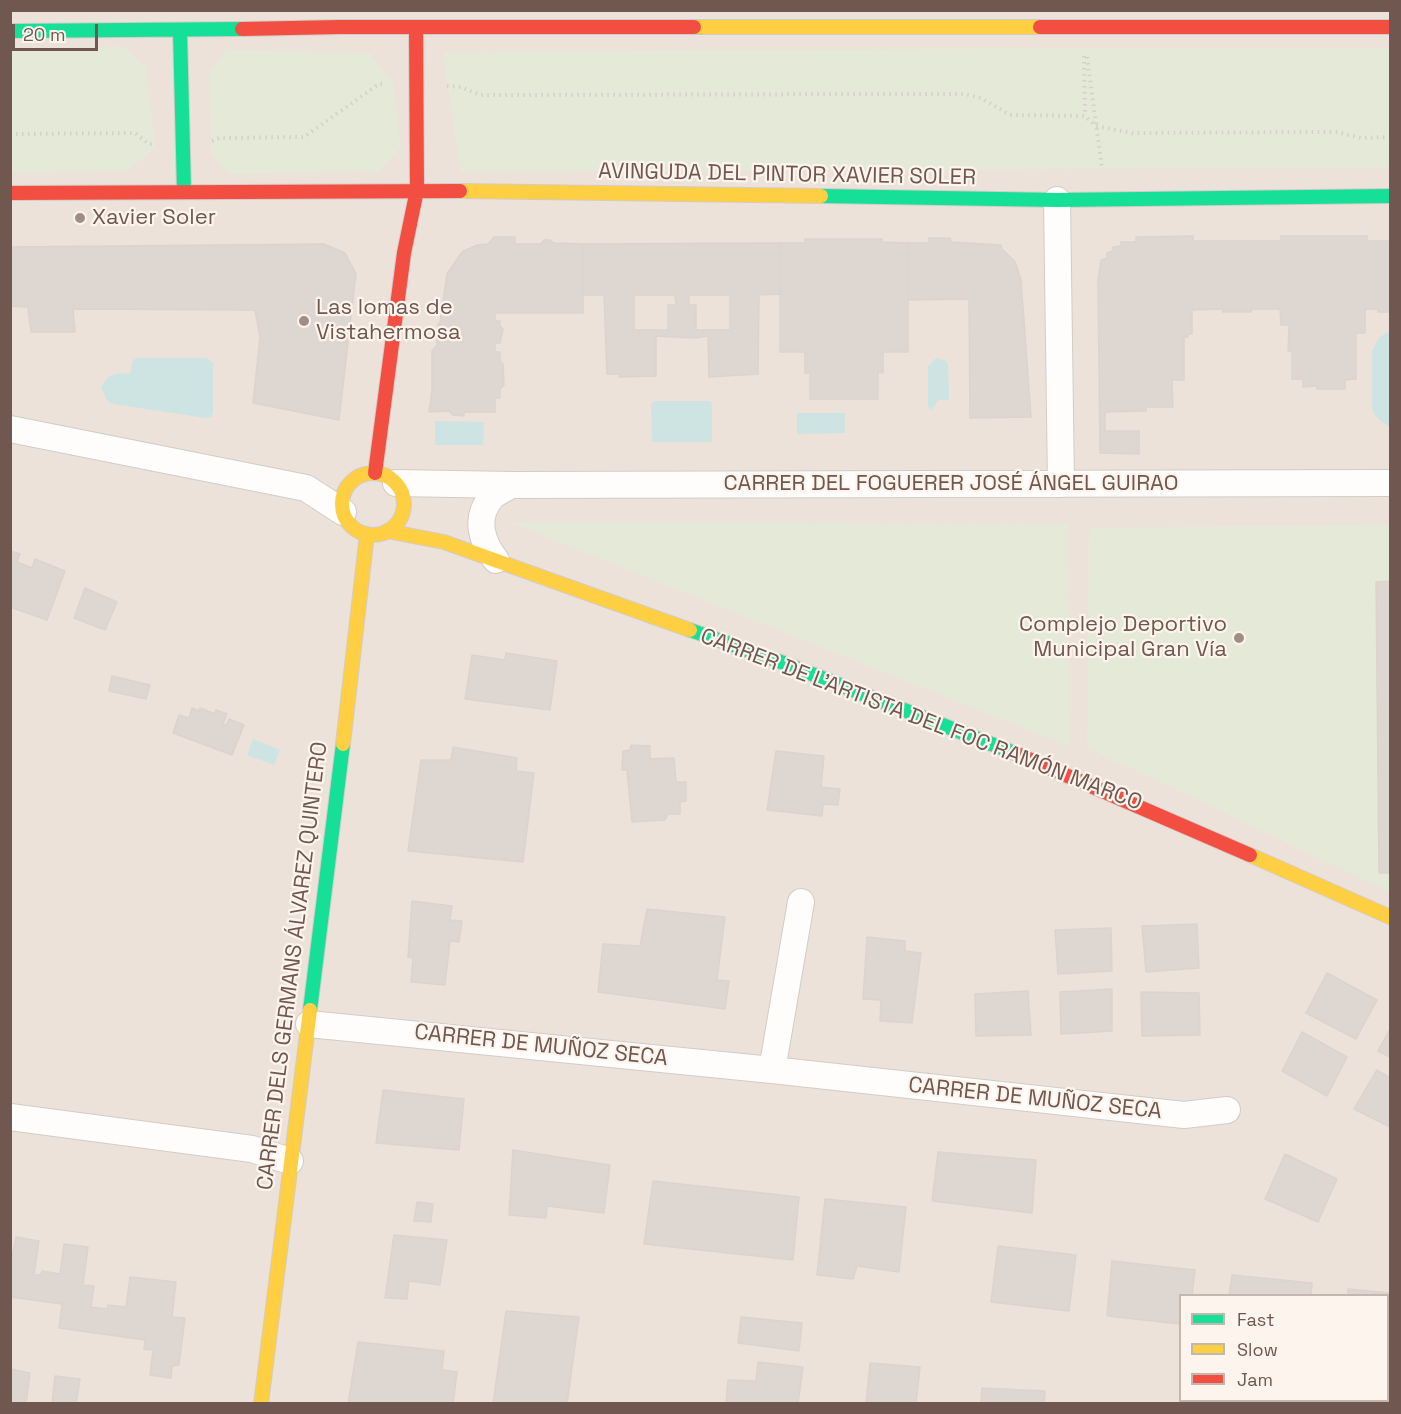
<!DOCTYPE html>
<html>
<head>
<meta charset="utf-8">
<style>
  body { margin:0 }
  #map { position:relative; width:1401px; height:1414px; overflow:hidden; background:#f5f0eb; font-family:"Space Grotesk",sans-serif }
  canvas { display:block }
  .frame { position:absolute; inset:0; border:12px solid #70574f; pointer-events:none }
  .legend { position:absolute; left:1179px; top:1294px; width:210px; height:108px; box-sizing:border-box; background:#fdf5ed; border:2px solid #c5b6ae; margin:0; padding:8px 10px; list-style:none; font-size:18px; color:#70574f }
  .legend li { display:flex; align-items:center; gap:12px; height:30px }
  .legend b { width:30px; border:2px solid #c5b6ae }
  .scale { position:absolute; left:12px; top:24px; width:86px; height:27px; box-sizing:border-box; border:3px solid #70574f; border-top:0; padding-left:8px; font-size:18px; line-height:21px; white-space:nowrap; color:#70574f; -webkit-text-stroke:4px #fdf5ed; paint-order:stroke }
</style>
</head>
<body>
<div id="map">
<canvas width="1401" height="1414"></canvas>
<div class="frame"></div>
<ul class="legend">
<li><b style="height:8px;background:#16e098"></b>Fast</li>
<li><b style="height:8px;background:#ffcf43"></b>Slow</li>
<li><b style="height:8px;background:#f24e42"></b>Jam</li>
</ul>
<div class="scale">20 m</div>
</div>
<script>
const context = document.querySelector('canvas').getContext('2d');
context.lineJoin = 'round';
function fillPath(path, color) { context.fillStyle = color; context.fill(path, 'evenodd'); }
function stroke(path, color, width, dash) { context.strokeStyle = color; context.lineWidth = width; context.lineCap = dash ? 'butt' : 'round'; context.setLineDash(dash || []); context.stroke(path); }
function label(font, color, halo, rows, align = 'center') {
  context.font = font + ' "Space Grotesk",sans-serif'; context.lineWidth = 4.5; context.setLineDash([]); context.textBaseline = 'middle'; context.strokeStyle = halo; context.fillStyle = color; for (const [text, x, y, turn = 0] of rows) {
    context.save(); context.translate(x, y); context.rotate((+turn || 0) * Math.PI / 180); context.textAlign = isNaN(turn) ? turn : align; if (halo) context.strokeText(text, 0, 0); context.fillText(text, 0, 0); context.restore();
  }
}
const residential = new Path2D(`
  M10 11H1390V1403H11ZM1180 1296H1388V1400H1180Z`);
const green = new Path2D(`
  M124 47 146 68 155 148 127 171 11 173 10 48Z
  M1073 48H1390V167L461 172 443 52Z
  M227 50 370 53 393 83 401 147 379 171 230 174 211 154 210 70Z
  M513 523 1068 524 1069 746Z
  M1390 525V892L1087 747 1089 528Z`);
const water = new Path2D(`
  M1387 332H1390V426C1381 423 1376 418 1372 409V351L1379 338Z
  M137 358H206L213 363V413L211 417 205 418 113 404 107 400 101 387C108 374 116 372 130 374L133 360Z
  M936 358 946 361 948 366 949 397 948 400H939L931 410 928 407V366Z
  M654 401H710L712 404V442H652L651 404Z
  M797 413H845V433L797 434Z
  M435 421 484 422 483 445H435Z
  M253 739 280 750 274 765 247 755Z`);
const building = new Path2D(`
  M1193 236V241H1281V236H1367V241H1390V312H1378V309H1365V333H1356V379L1345 380V389H1317V386L1303 387V379H1292V351H1288L1289 325H1281L1280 309H1252L1251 312H1223V309L1192 310V334H1188V337H1184V380H1172L1173 407H1146V411L1105 412V431H1139V454L1100 453 1098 281 1101 260 1107 258V253L1113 251V247L1121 246V242H1136V237Z
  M494 237H515V244H541L544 240H550L554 243 583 244V313H495V321H500V326L503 329 500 343H495V352H500V361L503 364 504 385 500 389V398H495V412H464V416L453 415 449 411 429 412 432 391V351L437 345 438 325 440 322 447 274 462 252 477 245 488 244Z
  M929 238H950L951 242 1001 245 1002 249 1015 262 1021 280 1031 417 970 418 969 299 908 300V243H929Z
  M805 239H882V242L908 243V352H883V373L878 372V399H810V373H805V352H780V243H805Z
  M780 243V294L759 295 758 374 709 377 708 336 696 338 656 336V376L619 377V374H607L604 295H583V244ZM634 295H675L676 305H668V330H634ZM689 295H730V330H696V305H689Z
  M324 244 345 253 356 274 339 420 253 403 260 337 255 310 73 309 75 332H31L28 307 10 306V247Z
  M10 551 20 554 17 562 32 568 35 559 65 571 47 620 10 607Z
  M1390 581V873H1379L1376 582Z
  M85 588 117 602 105 630 74 618Z
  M506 653 557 661 550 710 465 699 472 655 505 660Z
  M112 676 150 685 146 699 109 691Z
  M192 708 199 711 200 708 215 714 216 710 227 714 223 724 227 725 229 719 244 725 232 755 173 733 179 715 189 718Z
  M631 745 650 746V759L674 758 676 782H686V801L680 802V814H668L665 820 632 822 627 770H622L623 751 630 750Z
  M453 747 517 758 516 771 534 773 523 862 408 851 421 760H451Z
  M776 751 824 756 821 787 840 789 838 805 823 804 822 816 767 810Z
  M412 901 452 906 450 920 462 921 459 942 450 941 445 985 411 982 413 958 408 957Z
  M647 909 725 917 717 980 729 981 725 1009 598 992 603 944 640 946Z
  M1197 924 1199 968 1146 972 1142 926Z
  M1111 928 1112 971 1058 974 1055 930Z
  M867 937 905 941V951L921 953 912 1023 880 1021 881 1000 863 999Z
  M1327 973 1377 1000 1356 1039 1306 1013Z
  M1112 989V1031L1061 1034 1060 992Z
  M1028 991 1031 1035 976 1036 975 994Z
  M1141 992 1199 993 1200 1035 1142 1036Z
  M1390 1029V1057L1378 1051Z
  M1302 1032 1347 1057 1327 1096 1282 1071Z
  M1377 1070 1390 1078V1127L1354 1109Z
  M383 1090 464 1099 459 1150 376 1143Z
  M513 1150 610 1165 604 1213 547 1206 546 1218 509 1215Z
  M938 1152 1036 1160 1032 1213 932 1201Z
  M1285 1154 1337 1179 1318 1222 1265 1199Z
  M653 1181 799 1197 793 1260 644 1244Z
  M825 1199 906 1207 899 1272 857 1266 853 1279 817 1275Z
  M417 1202 433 1204 431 1222 414 1221Z
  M394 1235 447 1240 440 1285 409 1281 407 1299 385 1298Z
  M16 1237 39 1241 34 1275H41L42 1271 60 1274 64 1244 88 1247 83 1285 94 1286 91 1307 107 1309 108 1305 126 1307 130 1277 176 1282 172 1317 185 1318 179 1365 172 1366 171 1378 150 1375 153 1350 144 1349 145 1340 59 1328 62 1304 10 1297V1267Z
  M998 1246 1076 1255 1069 1311 991 1302Z
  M1112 1261 1195 1270 1192 1296H1180V1324L1107 1316Z
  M1232 1275 1312 1283 1311 1296H1229Z
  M1348 1289 1390 1293V1345L1388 1344V1296H1348Z
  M506 1311 579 1317 567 1404H493Z
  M741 1317 802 1323 799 1351 738 1343Z
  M358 1342 444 1351 442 1370 457 1372 453 1404H348Z
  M758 1362 803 1367 798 1404H726L728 1380 756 1381Z
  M870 1363 920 1367 916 1404H866Z
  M10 1369 30 1373 26 1404H10Z
  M55 1376 80 1379 76 1404H52Z
  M982 1388 1045 1391 1044 1404H981Z
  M1298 1400H1342V1404H1298Z`);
const path = new Path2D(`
  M1084 56 1085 116
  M1087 57 1102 168
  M447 86 461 87 480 95 965 94 981 98 1010 115 1085 116 1096 126 1132 133 1337 132 1361 138 1390 137
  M10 134 135 133 149 144H154
  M212 141 219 138 304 137 379 84H385`);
const street = new Path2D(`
  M1057 200 1061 484
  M10 429 306 488 343 512
  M396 483 511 485 1390 483
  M496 560C482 543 474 518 491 498 495 493 505 489 511 485
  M309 1024 772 1070 1184 1115 1227 1110
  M772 1070 801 902
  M10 1117 252 1149 290 1161`);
const fast = new Path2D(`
  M10 31 242 29
  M180 31 184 191
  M821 196 1057 200 1390 196
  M690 630 781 662 1017 754
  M310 1010 343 744`);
const slow = new Path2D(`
  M694 27H1040
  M460 191 821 196
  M342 504a31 31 0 1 1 62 0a31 31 0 1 1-62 0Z
  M387 531 444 542 690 630
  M343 744 367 534
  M1250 855 1390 917
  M261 1404 310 1010`);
const jam = new Path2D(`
  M1040 27H1390
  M416 28 417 190
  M242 29 340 27H694
  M10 193 460 191
  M375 473 404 253 417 190
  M1017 754 1250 855`);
const markers = [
  [80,218,6,"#9f8d86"],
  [304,321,6,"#9f8d86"],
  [1239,638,6,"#9f8d86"]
];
const streetNames = [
  ["AVINGUDA DEL PINTOR XAVIER SOLER",787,175,1],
  ["CARRER DEL FOGUERER JOSÉ ÁNGEL GUIRAO",951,484],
  ["CARRER DE L'ARTISTA DEL FOC RAMÓN MARCO",921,720,21],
  ["CARRER DELS GERMANS ÁLVAREZ QUINTERO",293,966,-83],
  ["CARRER DE MUÑOZ SECA",541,1046,6],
  ["CARRER DE MUÑOZ SECA",1035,1099,6]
];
const poiNames = [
  ["Xavier Soler",92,218],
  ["Las lomas de",316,308],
  ["Vistahermosa",316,333],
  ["Complejo Deportivo",1227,625,"right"],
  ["Municipal Gran Vía",1227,650,"right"]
];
fillPath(residential, '#ede2d9');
fillPath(green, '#e4ead7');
fillPath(water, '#cee4e3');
fillPath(building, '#ded6d1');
stroke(building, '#ddd3ce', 1.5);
stroke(street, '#d2ccc6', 28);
stroke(fast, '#d4ccc8', 16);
stroke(slow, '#d4ccc8', 16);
stroke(jam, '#d4ccc8', 16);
stroke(path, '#d6cfcb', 4, [1.5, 4.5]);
stroke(street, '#fefdfc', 26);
stroke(fast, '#16e098', 14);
stroke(slow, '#ffcf43', 14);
stroke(jam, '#f24e42', 14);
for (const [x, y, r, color] of markers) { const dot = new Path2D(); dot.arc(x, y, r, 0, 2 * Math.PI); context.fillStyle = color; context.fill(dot); stroke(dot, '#fdf5ed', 2); }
label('22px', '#70574f', '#fdf5ed', streetNames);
label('22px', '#70574f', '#fdf5ed', poiNames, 'left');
</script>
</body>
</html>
